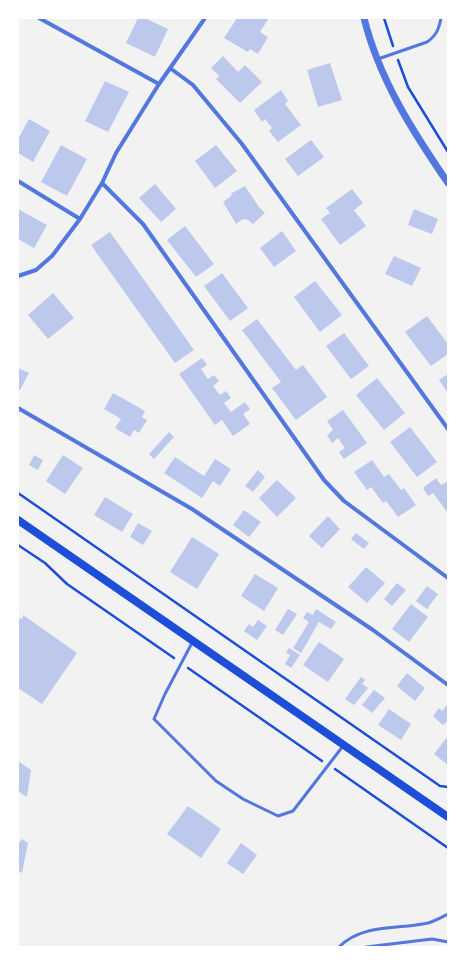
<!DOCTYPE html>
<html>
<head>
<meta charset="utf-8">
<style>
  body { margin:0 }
  #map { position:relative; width:466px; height:965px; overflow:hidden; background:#f2f2f2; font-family:Poppins,sans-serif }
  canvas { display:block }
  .frame { position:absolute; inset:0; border:19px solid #fff; pointer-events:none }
</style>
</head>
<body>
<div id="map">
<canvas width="466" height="965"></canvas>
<div class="frame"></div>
</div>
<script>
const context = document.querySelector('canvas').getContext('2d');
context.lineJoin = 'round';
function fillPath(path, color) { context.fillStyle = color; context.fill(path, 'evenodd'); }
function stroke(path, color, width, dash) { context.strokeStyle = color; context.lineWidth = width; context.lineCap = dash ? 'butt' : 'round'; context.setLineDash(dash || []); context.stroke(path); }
const building = new Path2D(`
  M138 18H145L168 29 155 57 126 43Z
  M237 18H269L260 32 268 37 258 54 250 49 248 52 224 38Z
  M223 56 238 72 245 65 262 82 240 103 216 79 219 76 211 68Z
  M330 63 342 100 318 107 307 70Z
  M105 81 129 92 108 132 85 121Z
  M281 90 288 101 285 104 301 125 278 142 269 131 272 128 265 119 262 122 254 110Z
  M29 119 50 131 33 162 18 153V139Z
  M311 140 324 157 298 176 285 159Z
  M61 145 87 159 67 196 41 182Z
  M216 145 237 171 215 188 195 161Z
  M155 184 176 209 161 222 139 198Z
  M245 186 259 207 265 213 253 224 248 220 243 219 236 224 223 202 231 196 232 193Z
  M352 189 363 203 354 210 366 226 340 245 321 219 330 213 326 208Z
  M18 209 47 225 34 248 18 239Z
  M414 209 438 219 432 234 408 225Z
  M185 226 214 264 196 277 167 240Z
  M282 231 296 251 274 267 260 248Z
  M110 232 194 350 175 363 91 245Z
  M394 256 421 268 412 286 385 274Z
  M222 273 248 308 230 321 204 286Z
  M315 281 342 315 320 332 294 297Z
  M53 293 74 318 48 339 28 315Z
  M427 316 448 344V354L431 366 405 332Z
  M257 319 296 370 303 365 327 397 296 420 272 388 281 382 242 330Z
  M344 333 369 366 351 379 326 346Z
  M202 358 207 365 201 369 208 379 214 375 219 381 213 386 220 395 226 391 231 398 224 403 231 412 245 402 250 409 243 414 250 424 233 436 222 420 215 425 179 374Z
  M18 368 29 373 20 390H18Z
  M448 374V393L439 380Z
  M377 378 405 413 384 430 356 395Z
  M113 393 145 411 142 417 147 420 139 433 134 430 130 437 115 428 121 419 104 409Z
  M343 410 367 443 344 459 339 452 345 448 338 438 332 443 327 435 333 430 327 421Z
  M410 427 437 462 417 477 390 442Z
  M169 432 174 437 154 459 149 454Z
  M34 455 43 460 38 470 29 465Z
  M63 455 83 468 65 494 46 481Z
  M175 457 204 476 215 459 231 469 220 486 213 481 202 498 164 473Z
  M372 460 384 477 389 474 401 490 404 488 416 505 398 517 386 501 383 503 371 487 367 490 354 472Z
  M258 470 265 477 253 492 245 486Z
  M436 478 441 485 448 481V513L433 493 428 496 423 488Z
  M277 480 296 498 277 517 259 498Z
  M105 497 133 514 122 532 94 515Z
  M244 510 261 522 249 537 233 525Z
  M328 516 340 529 322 548 309 536Z
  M138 523 152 531 143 545 130 537Z
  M356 533 369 543 364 549 351 539Z
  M192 537 219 554 197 589 170 572Z
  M366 567 385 583 367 603 348 587Z
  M255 574 278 588 264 611 241 596Z
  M397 583 406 590 392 606 384 599Z
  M427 586 438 594 427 609 416 601Z
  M411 604 428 617 409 642 392 629Z
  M288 609 297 614 283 635 275 630Z
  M316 609 336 622 331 629 319 622 301 653 293 648 309 622 303 618 307 612 313 615Z
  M23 615 77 653 42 704 18 688V618L22 619Z
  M258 620 267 626 257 640 244 631 249 624 253 627Z
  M319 642 344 659 328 682 303 665Z
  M289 648 300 655 291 668 285 664 290 655 286 652Z
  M407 673 425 688 415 701 397 686Z
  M361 677 365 680 362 684 368 688 354 705 345 699Z
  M374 690 385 698 372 713 362 705Z
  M448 704V720L443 725 433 716 439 708 442 711Z
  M389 709 411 724 401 740 378 725Z
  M448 736V765L434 754Z
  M18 761 31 770 27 797 18 791Z
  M188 806 221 829 201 858 167 834Z
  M22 839 28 843 22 873 18 871V841L20 842Z
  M241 843 257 855 243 874 227 863Z`);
const path = new Path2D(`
  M384 18 393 46
  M398 60 408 87 448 152
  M18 493 440 786 448 787
  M18 545 45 563 67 584 174 658
  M188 668 322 761
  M335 769 448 848`);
const service = new Path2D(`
  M378 59 427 42C436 36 439 29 441 18
  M193 641 165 694 154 719 216 781 243 799 278 816 293 811 343 746
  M339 947C363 923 398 930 428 923 435 921 442 917 448 914
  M366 947 432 939 448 942`);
const minor = new Path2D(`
  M39 18 159 84
  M170 68 193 85 242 144 448 429
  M18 181 80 219
  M102 183 143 224 324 480 344 501 448 578
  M18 276 36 270 52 256 80 219 102 183 116 153 159 84 205 18
  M18 408 192 509 373 630 448 685`);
const tertiary = new Path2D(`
  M364 18C379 79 413 132 448 183`);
const secondary = new Path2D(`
  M18 520 448 817`);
fillPath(building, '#bdc9ec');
stroke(path, '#1d4ed8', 2.5);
stroke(service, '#5277de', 3);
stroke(minor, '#5277de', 4);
stroke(tertiary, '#5277de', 7);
stroke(secondary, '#1d4ed8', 8);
</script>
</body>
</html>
